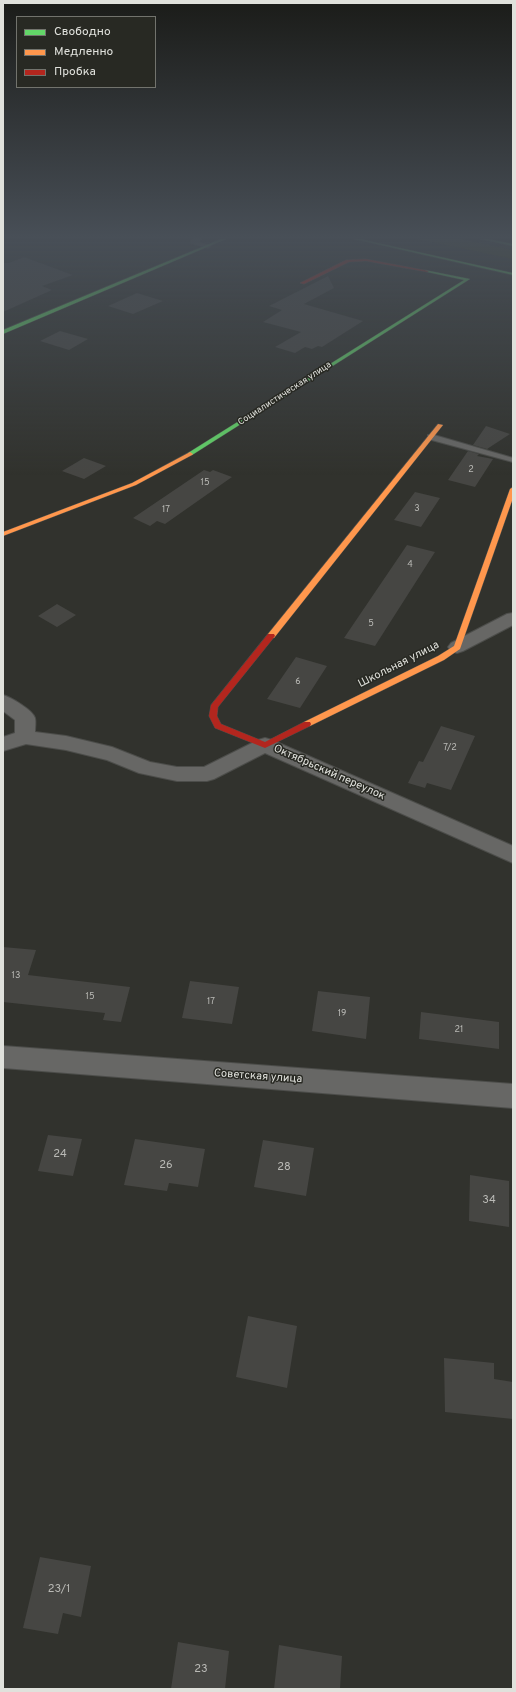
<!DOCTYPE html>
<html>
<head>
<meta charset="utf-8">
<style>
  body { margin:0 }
  #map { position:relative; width:516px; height:1692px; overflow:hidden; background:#31322d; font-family:Overpass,sans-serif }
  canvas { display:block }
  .frame { position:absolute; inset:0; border:4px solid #e0e1dc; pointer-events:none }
  .legend { position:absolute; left:16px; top:16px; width:140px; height:72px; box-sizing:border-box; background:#282923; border:1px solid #72736d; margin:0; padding:5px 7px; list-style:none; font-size:12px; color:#e0e1dc }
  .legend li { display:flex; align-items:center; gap:8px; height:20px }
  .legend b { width:20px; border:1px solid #72736d }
</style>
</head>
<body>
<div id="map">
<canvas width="516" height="1692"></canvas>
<div class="frame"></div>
<ul class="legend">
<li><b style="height:5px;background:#63d668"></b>Свободно</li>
<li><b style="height:5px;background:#ff974d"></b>Медленно</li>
<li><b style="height:5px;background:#b3261e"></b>Пробка</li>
</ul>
</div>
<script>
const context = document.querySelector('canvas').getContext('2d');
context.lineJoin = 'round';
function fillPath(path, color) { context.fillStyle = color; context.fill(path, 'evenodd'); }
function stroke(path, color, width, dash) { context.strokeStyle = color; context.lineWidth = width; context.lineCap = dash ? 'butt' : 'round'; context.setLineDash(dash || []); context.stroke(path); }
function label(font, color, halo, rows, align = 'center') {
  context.font = font + ' Overpass,sans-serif'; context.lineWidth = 3; context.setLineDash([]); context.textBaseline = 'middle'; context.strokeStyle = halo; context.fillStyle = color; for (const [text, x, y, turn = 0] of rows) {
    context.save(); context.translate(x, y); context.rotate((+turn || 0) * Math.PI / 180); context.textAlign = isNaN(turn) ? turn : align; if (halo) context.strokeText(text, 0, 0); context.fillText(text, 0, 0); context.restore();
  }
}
const green = new Path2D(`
  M417 239H461L513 250V259Z`);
const building = new Path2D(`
  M24 257 73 275 42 286 52 290 3 312V263H9Z
  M328 276 334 288 304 304 363 321 322 347 318 346 312 349 305 347 295 353 275 347 301 332 263 322 282 310 269 306Z
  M137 293 163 301 133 314 108 306Z
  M60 331 88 339 69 350 40 341Z
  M486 426 510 434 487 449 473 445Z
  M468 451 479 454 477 456 493 459 475 487 448 480Z
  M84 458 106 466 84 479 62 471Z
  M204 470 210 472 213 470 232 477 165 524 157 521 150 526 133 518Z
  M415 492 440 498 421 527 394 520Z
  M407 545 435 552 375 646 344 638Z
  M57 604 76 615 57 627 38 616Z
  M296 657 327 666 300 708 267 699Z
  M441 726 475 736 451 790 427 783 425 788 408 783 419 761 423 762Z
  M3 947 36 950 28 975 130 987 121 1022 103 1020 105 1013 3 1002Z
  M190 981 239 987 232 1024 182 1018Z
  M318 991 370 997 366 1039 312 1031Z
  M421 1012 499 1022V1049L419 1039Z
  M48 1135 82 1139 73 1176 38 1171Z
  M135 1139 205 1149 198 1187 169 1183 167 1191 124 1185Z
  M263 1140 314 1148 306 1196 254 1187Z
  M470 1175 509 1181V1227L469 1221Z
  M248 1316 297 1326 287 1388 236 1377Z
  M444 1358 494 1363V1379L513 1382V1419L445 1412Z
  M40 1557 91 1566 81 1617 63 1613 58 1634 23 1628Z
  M178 1642 229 1651 225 1689H171Z
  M279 1645 342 1656 340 1689H274Z`);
const lane = new Path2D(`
  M195 239H201L198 242 211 246 208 248 191 243V241Z
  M428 435H434L513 458V462L428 439Z`);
const street = new Path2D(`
  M513 613V625L463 651 457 653 451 651 448 647 451 643 507 614Z
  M3 695C10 697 33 710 35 718 36 722 35 728 35 732L66 736 112 747 150 762 177 767H204L258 740 265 738 272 740 513 846V863L265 753 214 779 207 781H177L139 773 107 760 66 750 26 744 3 751V737L15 733V720L3 711Z
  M3 1046 513 1084V1108L3 1068Z`);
const fast = new Path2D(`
  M221 239H226L3 334V330Z
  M354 239H360L513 273V275Z
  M481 239H487L513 244V246Z
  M425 270 470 279 192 455H188V453L464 280 427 272Z`);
const slow = new Path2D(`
  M438 424 443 425 274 638H268V634Z
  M190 452 193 454 192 455 136 485 3 536V532L132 483Z
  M513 487V498L460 649 444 660 310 726H304L303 724 304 722 438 656 454 646 510 489Z`);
const jam = new Path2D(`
  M366 259 429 271 427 272 366 261 349 262 304 284 300 283 346 260Z
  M268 634H274L275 636 218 707 217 716 221 724 265 742 304 722H310L311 724 310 726 265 748 215 728 209 716 211 705Z`);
const farStreetnames = [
  ["Социалистическая улица",285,394,-33]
];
const numberNames = [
  ["2",471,470],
  ["15",205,483],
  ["3",417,509],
  ["17",166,510],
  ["4",410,565],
  ["5",371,624],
  ["6",298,682],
  ["7/2",450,748],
  ["13",16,976],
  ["15",90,997],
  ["17",211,1002],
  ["19",342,1014],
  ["21",459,1030]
];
const streetNames = [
  ["Школьная улица",399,665,-27],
  ["Октябрьский переулок",329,773,24],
  ["Советская улица",258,1077,4]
];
const nearNumbernames = [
  ["24",60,1155],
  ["26",166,1166],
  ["28",284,1168],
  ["34",489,1201],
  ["23/1",59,1590],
  ["23",201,1670]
];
fillPath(green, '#3b3f15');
fillPath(building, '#464643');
stroke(lane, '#4c4d4a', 2);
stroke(street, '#4c4d4a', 2);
stroke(fast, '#4c4d4a', 1);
stroke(slow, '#4c4d4a', 1);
stroke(jam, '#4c4d4a', 1);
fillPath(lane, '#676765');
fillPath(street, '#676765');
fillPath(fast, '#63d668');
fillPath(slow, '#ff974d');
fillPath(jam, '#b3261e');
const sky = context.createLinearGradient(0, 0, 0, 475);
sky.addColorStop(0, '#1b1c19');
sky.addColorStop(0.5, '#484f57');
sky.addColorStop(1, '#484f5700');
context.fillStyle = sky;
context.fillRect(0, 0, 516, 475);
label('9px', '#e0e1dc', '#282923', farStreetnames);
label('9px', '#babab6', null, numberNames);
label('11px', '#e0e1dc', '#282923', streetNames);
label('11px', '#babab6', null, nearNumbernames);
</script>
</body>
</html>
